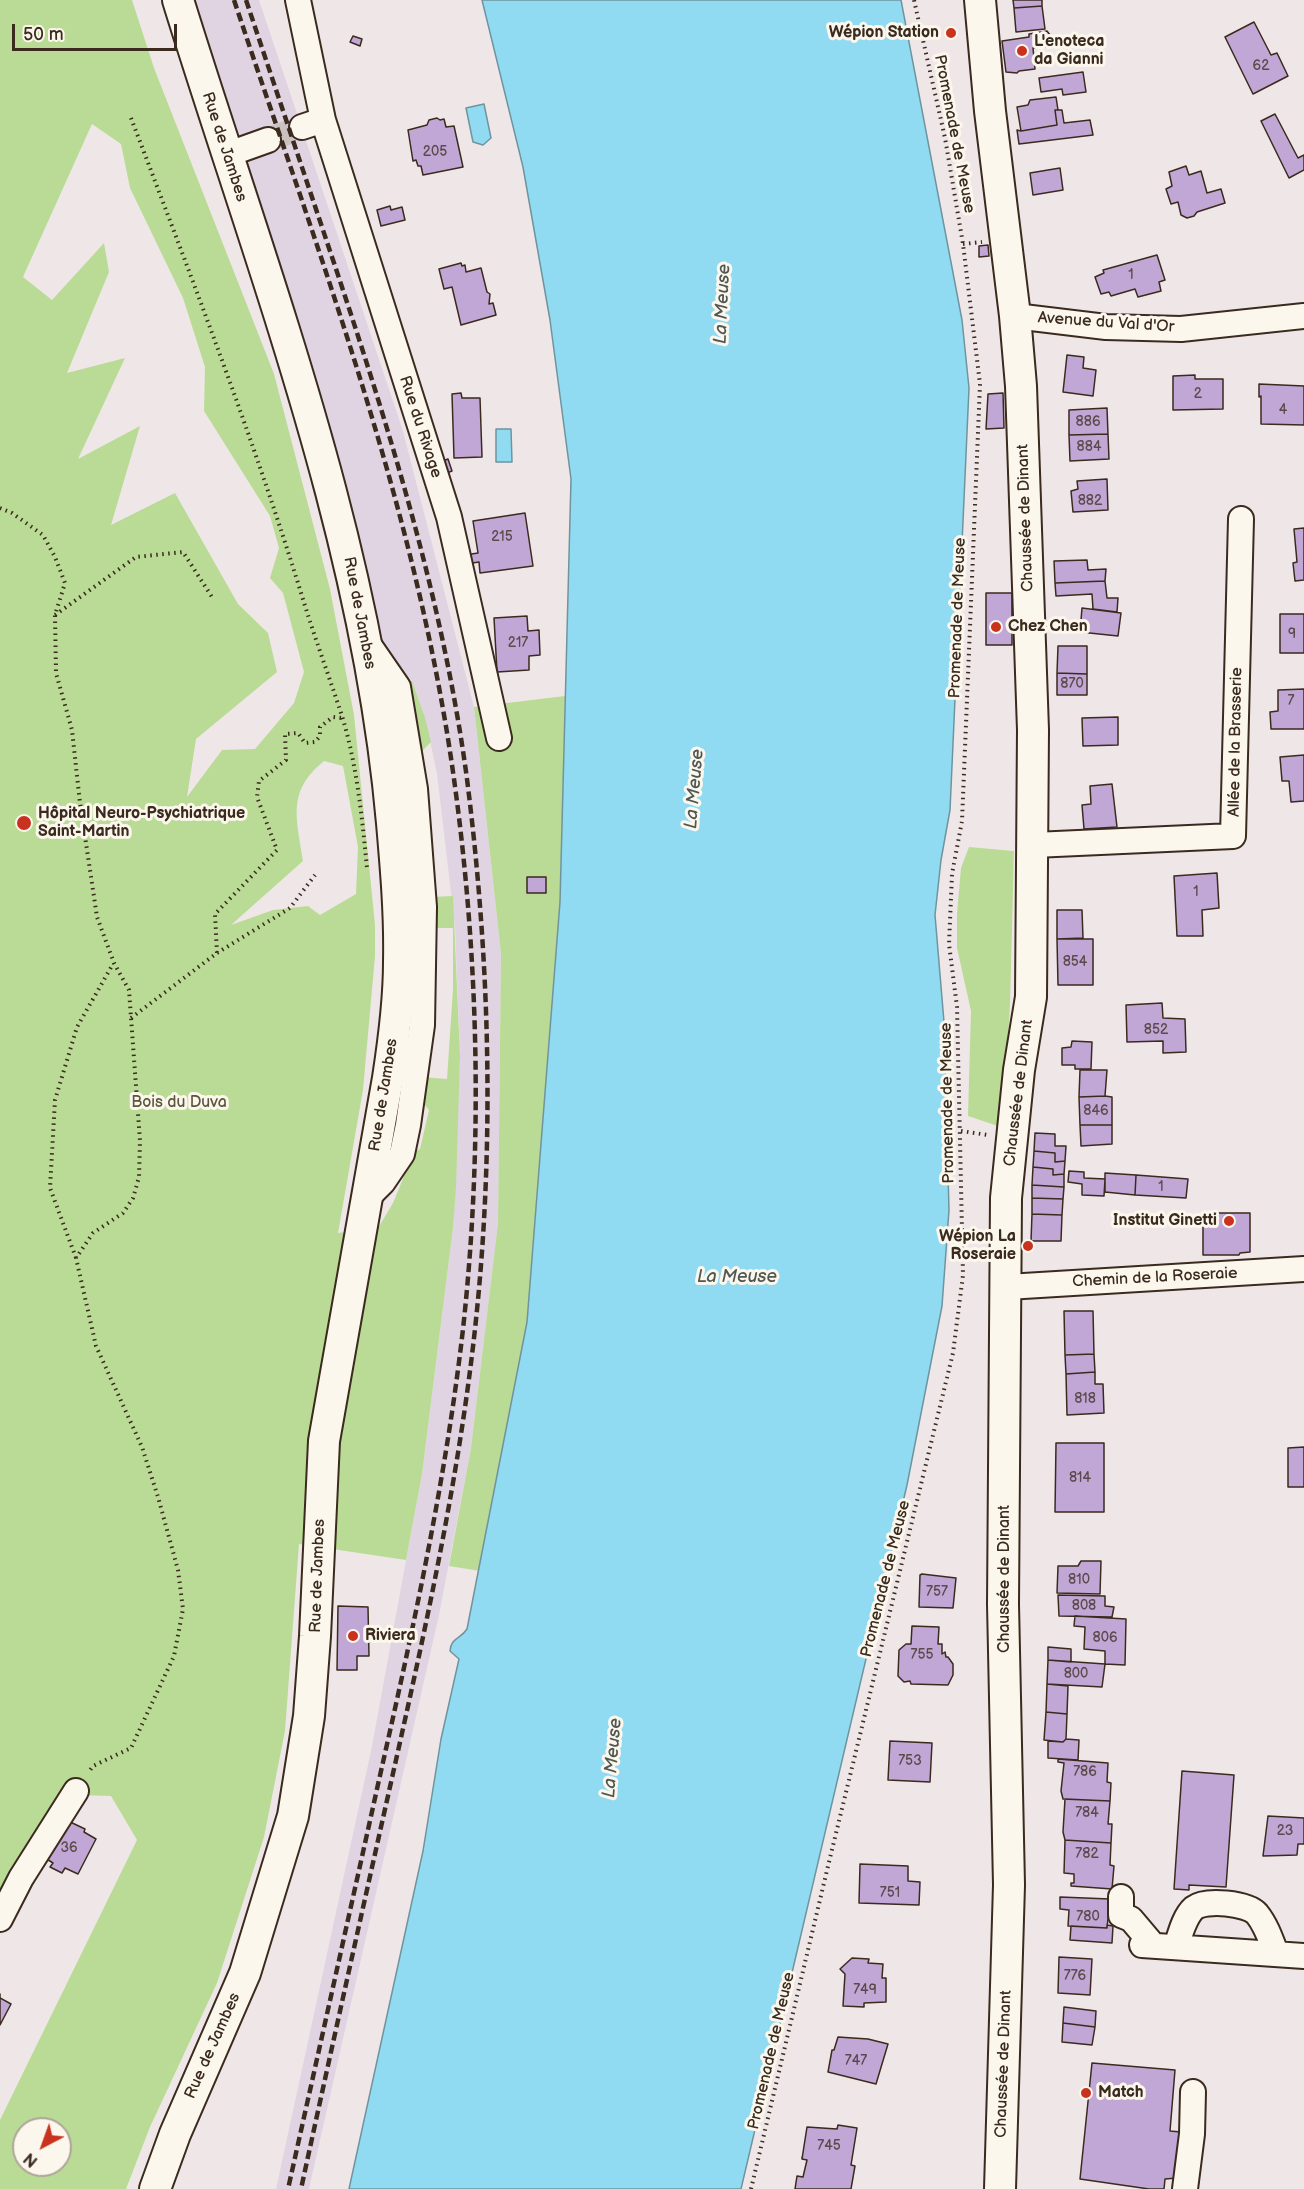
<!DOCTYPE html>
<html>
<head>
<meta charset="utf-8">
<style>
  body { margin:0 }
  #map { position:relative; width:1304px; height:2189px; overflow:hidden; background:#efe7e7; font-family:"Balsamiq Sans",sans-serif }
  canvas { display:block }
  .north { position:absolute; left:12px; top:2117px; width:60px; height:60px; box-sizing:border-box; background:#fbf7ec; border:2px solid #aea59a; border-radius:50%; rotate:221deg; font-size:16px; font-weight:700; line-height:24px; text-align:center; color:#3b2a1e }
  .north::after { content:''; display:block; margin:auto; width:21px; height:27px; background:#c8321e; clip-path:polygon(50% 0,100% 100%,50% 72%,0 100%) }
  .scale { position:absolute; left:12px; top:24px; width:165px; height:27px; box-sizing:border-box; border:3px solid #3b2a1e; border-top:0; padding-left:8px; font-size:18px; line-height:21px; white-space:nowrap; color:#3b2a1e; -webkit-text-stroke:4px #fbf7ec; paint-order:stroke }
</style>
</head>
<body>
<div id="map">
<canvas width="1304" height="2189"></canvas>
<div class="north">N</div>
<div class="scale">50 m</div>
</div>
<script>
const context = document.querySelector('canvas').getContext('2d');
context.lineJoin = 'round';
function fillPath(path, color) { context.fillStyle = color; context.fill(path, 'evenodd'); }
function stroke(path, color, width, dash) { context.strokeStyle = color; context.lineWidth = width; context.lineCap = dash ? 'butt' : 'round'; context.setLineDash(dash || []); context.stroke(path); }
function label(font, color, halo, rows, align = 'center') {
  context.font = font + ' "Balsamiq Sans",sans-serif'; context.lineWidth = 6; context.setLineDash([]); context.textBaseline = 'middle'; context.strokeStyle = halo; context.fillStyle = color; for (const [text, x, y, turn = 0] of rows) {
    context.save(); context.translate(x, y); context.rotate((+turn || 0) * Math.PI / 180); context.textAlign = isNaN(turn) ? turn : align; if (halo) context.strokeText(text, 0, 0); context.fillText(text, 0, 0); context.restore();
  }
}
const built = new Path2D(`
  M178 0H259L403 431 474 707 501 954 498 1223 471 1448 439 1615 309 2189H276L372 1746 406 1560 422 1474 453 1228 460 1056 455 927 437 774 425 717 412 681 365 640Z`);
const green = new Path2D(`
  M0 0H132L154 68 274 374 330 589 354 715 375 925V956L363 1090 338 1233 378 1228 393 1203 414 1152 420 1149 429 1110 419 1098 422 1077 447 1079 453 989V928H433L431 897 453 896 460 1056 456 1187 453 1228 422 1474 406 1560 299 1544 285 1731 264 1837 217 1983 150 2127 126 2189H0V2120L137 1840 111 1796 78 1795 0 1913ZM92 124 121 144 130 188 183 298 205 367 204 411 270 516 279 548 270 578 283 593 304 672 294 703 255 749 222 750 187 797 196 739 277 672 268 633 238 604 175 493 111 525 140 426 78 459 125 358 67 373 109 272 104 243 52 300 23 277ZM324 761 343 766 358 847 356 894 320 915 308 906 273 910 231 925 303 861C297 818 286 792 324 761ZM24 2129H60V2165H24Z
  M405 681H412L425 717 431 742 419 754Z
  M565 696 560 902 527 1322 480 1571 449 1566 471 1448 498 1223 501 954 474 707Z
  M969 847 1014 851 1010 1004 1007 1056 999 1104 998 1126 968 1116 971 1011 957 948V914L961 868Z`);
const water = new Path2D(`
  M482 0H901L962 320 969 388 950 810 941 860 935 915 944 1022 949 1210 942 1306 907 1485 741 2189H349L423 1851 441 1739 459 1659 450 1651C451 1637 461 1639 467 1629L527 1322 560 902 571 479 550 320 523 167Z
  M484 104 491 138 483 145 473 142 466 108Z
  M496 429H511L512 462H496Z`);
const building = new Path2D(`
  M1013 0H1042V6L1014 8Z
  M1042 6 1045 29 1016 32 1014 8Z
  M1254 22 1271 55 1277 53 1288 76 1253 94 1225 37Z
  M1047 31 1056 43 1054 46 1033 48 1035 69 1019 71 1017 73 1006 72 1002 41 1029 37V34Z
  M353 36 362 39 360 46 350 42Z
  M1083 72 1086 92 1063 95 1062 89 1041 92 1039 78Z
  M1056 97 1058 110H1055L1057 125 1021 131 1017 107 1028 105 1030 100Z
  M1055 110H1062L1064 123 1090 120 1093 135 1019 144 1017 130 1021 131 1057 125Z
  M1275 114 1298 158 1304 155V170L1289 178 1261 121Z
  M437 118 440 120 444 119 446 127 454 126 463 167 423 175 421 166H418L416 160 413 161 408 130 427 125 429 120Z
  M1186 166 1189 175 1201 171 1207 193 1221 189 1225 203 1197 212 1194 216 1187 218 1181 215 1178 202 1171 204 1166 189 1172 186 1169 172Z
  M1060 168 1063 190 1033 195 1030 173Z
  M390 206 391 210 402 207 405 220 381 226 377 210Z
  M988 245 989 256 979 257V246Z
  M1157 255 1165 280 1159 282 1161 291 1138 297 1135 289 1111 296 1109 292 1101 294 1095 277 1104 273 1103 270Z
  M461 263 462 266 465 265 466 272 481 268 487 292 490 294 489 304 493 303 496 315 461 325 452 287 444 289 439 269Z
  M1067 355 1084 357 1083 368 1096 370 1093 396 1063 392Z
  M1195 375V379H1223V409L1173 410V376Z
  M1259 384 1304 386V425L1261 424V396L1259 397Z
  M461 393 462 398H480L482 457 454 458 452 394Z
  M1003 393 1004 428 986 429 988 394Z
  M1107 408 1108 434 1069 435V410Z
  M1108 434 1109 459 1070 461 1069 435Z
  M448 459 452 471 444 474 440 462Z
  M1107 479 1108 510 1073 512 1071 491 1078 489 1077 481Z
  M525 513 533 566 480 573 479 562 466 564 465 555 478 553 473 521Z
  M1304 528V580L1295 581 1293 563 1297 562 1294 529Z
  M1087 560 1088 570 1106 569 1105 581 1055 583 1054 561Z
  M1105 581 1107 598H1118L1117 612 1093 609 1092 594 1056 596 1055 583Z
  M986 593H1012V645H986Z
  M1082 608 1121 613 1118 636 1080 632Z
  M1280 614H1304V653H1280Z
  M527 616 528 631 539 630 540 655 529 656V670L497 672 494 618Z
  M1058 646H1087V674L1057 673Z
  M1057 673 1087 674V695H1057Z
  M1304 689V729H1271L1270 712 1278 711V690Z
  M1118 717V745L1083 746 1082 718Z
  M1304 755V801L1291 802 1289 781H1282L1280 757Z
  M1112 784 1117 827 1084 829 1082 805 1091 804 1090 786Z
  M1217 873 1219 908 1202 910 1203 936H1177L1174 876Z
  M527 877H546V893H527Z
  M1057 910H1082L1083 938 1057 939Z
  M1057 939H1093V985H1058Z
  M1162 1003 1163 1018 1185 1019 1186 1052 1163 1053V1041L1127 1042 1126 1005Z
  M1072 1041 1092 1042 1091 1069H1075V1065H1062V1048L1071 1047Z
  M1080 1070H1107L1105 1096 1079 1097Z
  M1105 1096 1112 1097V1125H1080L1079 1097Z
  M1080 1125H1112V1144L1081 1146Z
  M1035 1133 1055 1134V1146H1066L1065 1161 1055 1162V1153L1034 1151Z
  M1034 1151 1055 1153V1162L1065 1161 1064 1174 1053 1175V1169L1033 1167Z
  M1033 1167 1053 1169V1175L1064 1174V1187L1032 1185Z
  M1069 1171 1084 1172V1178L1105 1179 1104 1196 1082 1195V1184L1068 1182Z
  M1105 1173 1136 1175 1135 1195 1105 1192Z
  M1136 1175 1188 1179 1186 1198 1135 1195Z
  M1032 1185 1064 1187 1063 1199 1032 1198Z
  M1032 1198 1063 1199 1062 1215 1032 1214Z
  M1203 1213H1250V1252L1240 1253 1239 1255H1203Z
  M1032 1214 1062 1215 1061 1241H1031Z
  M1064 1311H1093L1094 1354 1065 1355Z
  M1094 1354 1095 1372 1066 1374 1065 1355Z
  M1095 1372V1384H1103L1104 1413 1067 1415 1066 1374Z
  M1056 1443H1104V1512H1055Z
  M1304 1447V1487H1288V1448Z
  M1081 1561H1101L1100 1594 1057 1593 1058 1566H1078Z
  M922 1574 956 1578 953 1608 919 1607 920 1575Z
  M1058 1595 1105 1596V1606L1114 1607 1112 1617 1059 1616Z
  M338 1606 368 1607 369 1656H357V1670H337Z
  M1075 1616 1126 1619 1125 1665 1105 1664V1651L1084 1649 1085 1627 1074 1626Z
  M912 1626 939 1627 938 1644H942V1654L945 1652 946 1657H948L953 1664V1675L948 1685 911 1684 910 1681 904 1682 898 1676 899 1650 906 1644H911Z
  M1048 1647 1071 1649V1662L1048 1660Z
  M1048 1660 1105 1664 1102 1687 1047 1684Z
  M1047 1684 1068 1686 1067 1714 1046 1712Z
  M1046 1712 1067 1714 1066 1739 1063 1742 1044 1740Z
  M1066 1739 1079 1740 1078 1760 1048 1758V1741L1063 1742Z
  M890 1741 932 1743 930 1782 888 1780Z
  M1058 1759 1108 1763 1107 1782 1111 1783 1110 1801 1063 1799 1061 1791 1064 1763 1058 1762Z
  M1182 1771 1234 1775 1226 1887 1189 1885V1890L1174 1889Z
  M1065 1799 1110 1801 1108 1824H1112L1111 1843 1065 1840 1063 1832Z
  M1268 1816 1304 1818V1844H1298L1297 1855 1263 1856Z
  M66 1820 85 1829 84 1832 96 1839 78 1874 65 1868 62 1873 50 1867 53 1863 42 1856Z
  M1065 1840 1111 1843 1110 1865 1114 1866 1112 1889 1071 1886V1883H1074V1874L1064 1873Z
  M860 1864 908 1866V1881L920 1882 919 1905 859 1903Z
  M1060 1897 1110 1899 1107 1928 1068 1926 1069 1910 1060 1909Z
  M1107 1925 1113 1926 1112 1943 1070 1940 1071 1926 1107 1928Z
  M1059 1957 1092 1959 1090 1995 1058 1993Z
  M852 1958 869 1959 868 1963 883 1964 882 1978H886V2002L864 2003V2007L843 2006 845 1974 840 1969Z
  M0 1994V1998L11 2004 0 2025Z
  M1064 2007 1096 2011 1095 2027 1063 2023Z
  M1063 2023 1095 2027 1092 2045 1062 2042Z
  M838 2037 868 2039 888 2044 876 2084 828 2072 832 2050H834Z
  M1092 2063 1175 2070 1170 2131 1181 2132 1177 2178 1165 2179 1164 2189H1149L1080 2179Z
  M838 2125 857 2128 851 2165 855 2166 851 2189H795L797 2176 803 2177 807 2160 802 2159V2157V2159L807 2127 837 2129Z`);
const minorTunnel = new Path2D(`
  M268 140 302 127`);
const path = new Path2D(`
  M131 118C191 276 252 434 302 596 314 636 329 676 342 716 357 765 362 817 367 868
  M963 244 982 242
  M0 508 12 513 43 535 55 557 65 583 55 615 56 673 72 730 80 803 97 917 114 963 129 990 140 1141 139 1177 133 1198 123 1213 93 1233 76 1258 96 1346 142 1447 158 1497 178 1570 183 1609 174 1656 131 1748 93 1766 88 1773
  M55 615 136 557 183 552 212 597
  M217 953 290 908 315 875
  M131 1018 217 953 215 914 277 850 257 797 259 781 286 760 285 734 298 733 305 743 315 742 320 736V727L333 717 342 718
  M961 1131 988 1135
  M76 1258 50 1188 55 1100 77 1027 113 964
  M751 2189 829 1862 953 1353 963 1275 957 1007 949 944 952 874 962 821 980 384 963 244 945 138 914 0`);
const minor = new Path2D(`
  M298 0 323 120 449 517 499 738
  M302 127 323 120
  M226 155 268 140
  M1015 316 1106 327 1181 329 1304 316
  M1034 845 1233 836 1241 519
  M366 1199 383 1182 402 1154 408 1125 422 1025 424 907 415 789 398 687 367 642
  M1007 1287 1304 1269
  M1121 1897V1915L1131 1919 1153 1945
  M0 1919 21 1878 76 1791
  M1142 1945 1304 1956
  M1176 1947C1180 1935 1184 1917 1194 1908 1206 1899 1247 1903 1257 1914 1266 1925 1271 1940 1276 1953
  M1185 2189 1192 2134 1193 2092`);
const major = new Path2D(`
  M980 0 990 111 1015 316 1021 386 1033 730 1031 997 1019 1070 1006 1198 1003 1604 1009 1885 1000 2189
  M155 2189 175 2134 245 1973 293 1816 309 1716 315 1636 324 1441 388 1078C394 1039 399 1001 399 962 400 915 396 869 392 823 367 538 262 271 178 0`);
const rail = new Path2D(`
  M234 0C319 256 417 510 454 779 479 960 483 1147 463 1329 446 1478 414 1625 381 1771 350 1911 319 2050 288 2189
  M246 0C277 93 308 185 339 278 393 441 444 607 467 779 490 961 495 1146 475 1329 459 1475 428 1617 396 1760 364 1903 332 2046 301 2189`);
const markers = [
  [951,33,6,"#c8321e"],
  [1022,51,6,"#c8321e"],
  [996,627,6,"#c8321e"],
  [24,823,8,"#c8321e"],
  [1229,1221,6,"#c8321e"],
  [1028,1246,6,"#c8321e"],
  [353,1636,6,"#c8321e"],
  [1086,2093,6,"#c8321e"]
];
const numberNames = [
  ["62",1261,66],
  ["205",435,152],
  ["1",1131,275],
  ["2",1198,394],
  ["4",1283,410],
  ["886",1088,422],
  ["884",1089,447],
  ["882",1090,501],
  ["215",502,537],
  ["9",1292,634],
  ["217",518,643],
  ["870",1072,684],
  ["7",1291,701],
  ["1",1196,892],
  ["854",1075,962],
  ["852",1156,1030],
  ["846",1096,1111],
  ["1",1161,1187],
  ["818",1085,1399],
  ["814",1080,1478],
  ["810",1079,1580],
  ["757",937,1592],
  ["808",1084,1606],
  ["806",1105,1638],
  ["755",922,1655],
  ["800",1076,1674],
  ["753",910,1761],
  ["786",1085,1772],
  ["784",1087,1813],
  ["23",1285,1831],
  ["36",69,1848],
  ["782",1087,1854],
  ["751",890,1893],
  ["780",1088,1917],
  ["776",1075,1976],
  ["749",865,1990],
  ["747",856,2061],
  ["745",829,2146]
];
const poiNames = [
  ["Wépion Station",939,33,"right"],
  ["L'enoteca",1034,42],
  ["da Gianni",1034,60],
  ["Chez Chen",1008,627],
  ["Hôpital Neuro-Psychiatrique",38,814],
  ["Saint-Martin",38,832],
  ["Institut Ginetti",1217,1221,"right"],
  ["Wépion La",1016,1237,"right"],
  ["Roseraie",1016,1255,"right"],
  ["Riviera",365,1636],
  ["Match",1098,2093]
];
const streetNames = [
  ["Promenade de Meuse",954,134,79],
  ["Rue de Jambes",224,147,72],
  ["Avenue du Val d'Or",1106,323,4],
  ["Rue du Rivage",420,427,72],
  ["Chaussée de Dinant",1026,518,-92],
  ["Rue de Jambes",359,613,79],
  ["Promenade de Meuse",958,618,-88],
  ["Allée de la Brasserie",1236,742,-89],
  ["Chaussée de Dinant",1019,1093,-83],
  ["Rue de Jambes",384,1095,-81],
  ["Promenade de Meuse",948,1103,-91],
  ["Chemin de la Roseraie",1155,1278,-3],
  ["Rue de Jambes",318,1576,-88],
  ["Promenade de Meuse",886,1579,-76],
  ["Chaussée de Dinant",1005,1579,-90],
  ["Rue de Jambes",213,2046,-66],
  ["Promenade de Meuse",772,2051,-77],
  ["Chaussée de Dinant",1004,2064,-88]
];
const parkNames = [
  ["Bois du Duva",179,1103]
];
const waterNames = [
  ["La Meuse",723,304,-87],
  ["La Meuse",695,789,-85],
  ["La Meuse",737,1277],
  ["La Meuse",613,1758,-85]
];
fillPath(built, '#e1d4e2');
fillPath(green, '#badb95');
fillPath(water, '#91dbf2');
stroke(water, '#6f949d', 1.5);
fillPath(building, '#c1a7d5');
stroke(building, '#3b2a1e', 1.5);
stroke(minorTunnel, '#cbc1bf', 24, [24, 12]);
stroke(minor, '#3b2a1e', 28);
stroke(major, '#3b2a1e', 34);
stroke(path, '#3b2a1e', 4, [1.5, 4.5]);
stroke(minor, '#fbf7ec', 24);
stroke(major, '#fbf7ec', 30);
stroke(rail, '#3b2a1e', 4.5, [9, 4.5]);
for (const [x, y, r, color] of markers) { const dot = new Path2D(); dot.arc(x, y, r, 0, 2 * Math.PI); context.fillStyle = color; context.fill(dot); stroke(dot, '#fbf7ec', 2); }
label('14px', '#5c494c', null, numberNames);
label('bold 16px', '#3b2a1e', '#fbf7ec', poiNames, 'left');
label('16px', '#3b2a1e', '#fbf7ec', streetNames);
label('16px', '#5b563c', '#fbf7ec', parkNames);
label('italic 18px', '#505653', '#fbf7ec', waterNames);
</script>
</body>
</html>
